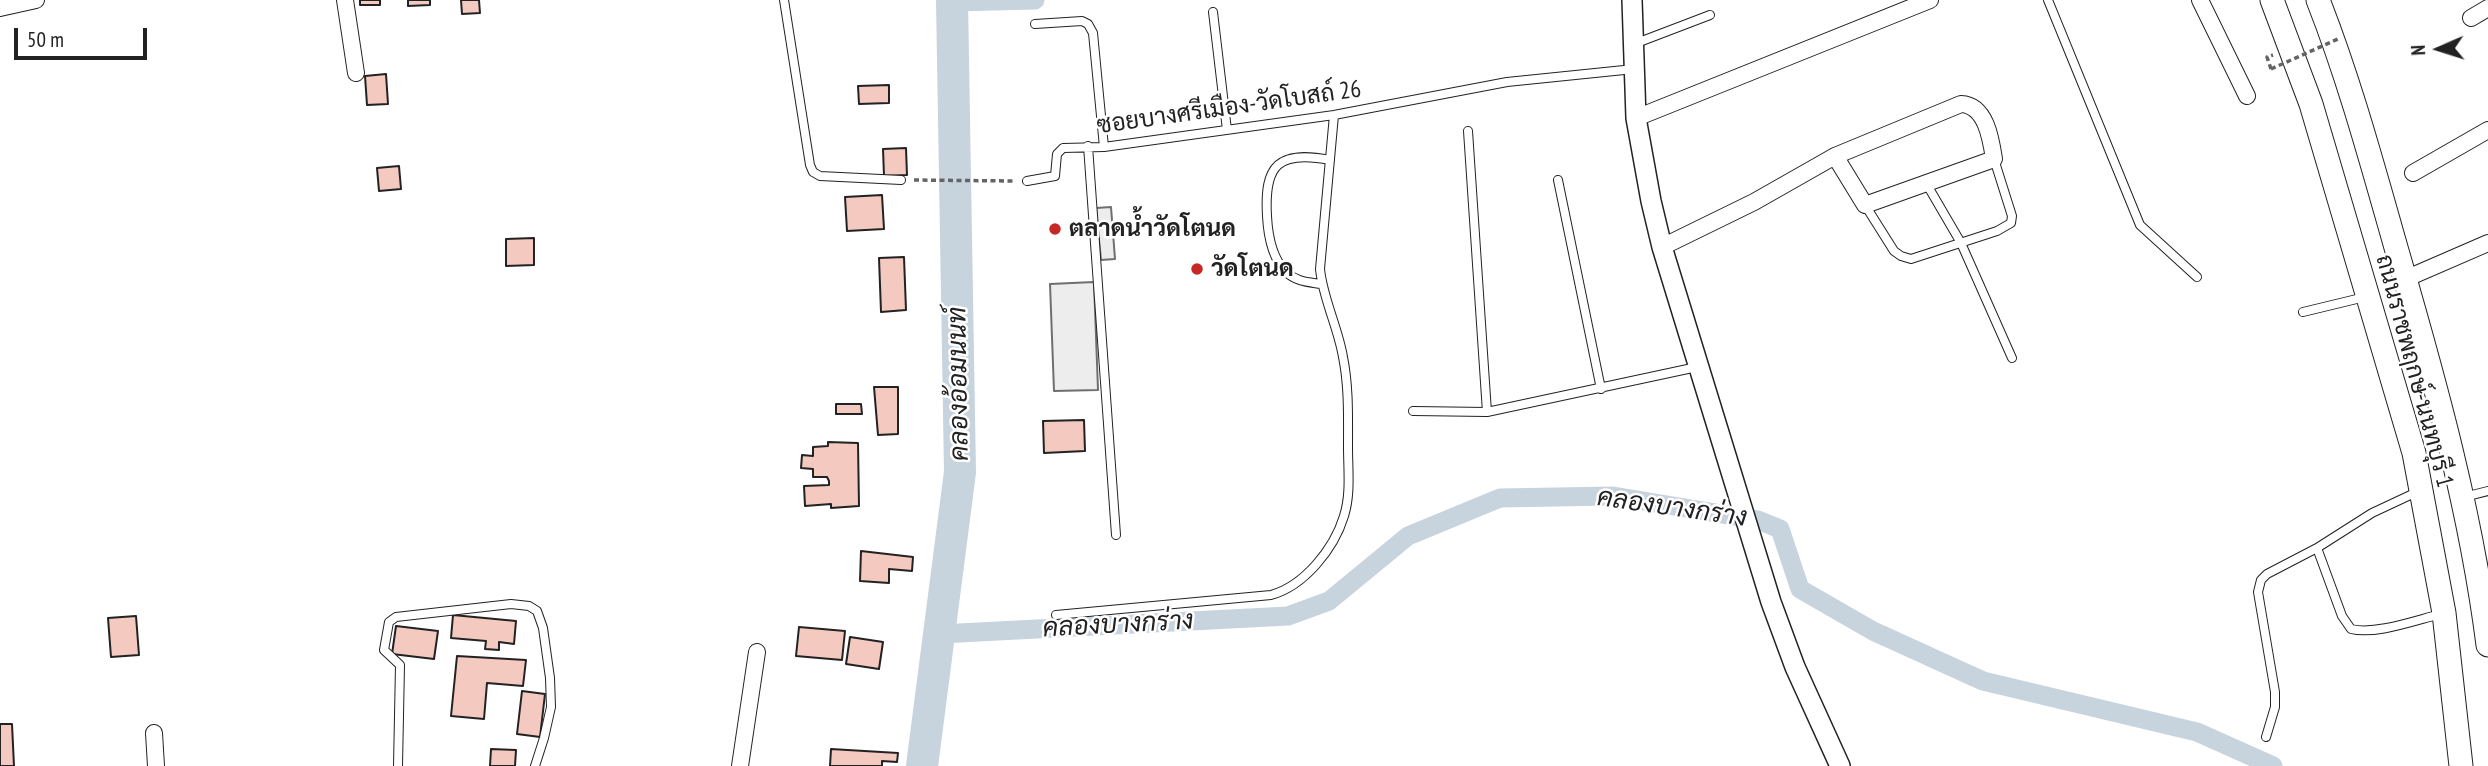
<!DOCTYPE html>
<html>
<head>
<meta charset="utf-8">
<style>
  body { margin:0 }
  #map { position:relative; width:2488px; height:766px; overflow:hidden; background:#fff; font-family:"PT Sans Narrow",sans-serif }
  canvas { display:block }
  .north { position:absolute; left:2404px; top:14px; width:70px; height:70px; -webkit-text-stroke:5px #fff; paint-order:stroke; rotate:267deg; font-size:19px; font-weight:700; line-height:28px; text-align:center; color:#222 }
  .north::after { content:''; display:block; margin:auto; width:24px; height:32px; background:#222; clip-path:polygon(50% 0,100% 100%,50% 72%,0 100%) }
  .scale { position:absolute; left:14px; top:28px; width:133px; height:32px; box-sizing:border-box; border:4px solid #222; border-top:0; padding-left:9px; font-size:21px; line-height:24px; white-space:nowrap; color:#222; -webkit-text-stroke:5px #fff; paint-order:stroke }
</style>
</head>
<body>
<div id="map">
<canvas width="2488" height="766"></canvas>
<div class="north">N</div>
<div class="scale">50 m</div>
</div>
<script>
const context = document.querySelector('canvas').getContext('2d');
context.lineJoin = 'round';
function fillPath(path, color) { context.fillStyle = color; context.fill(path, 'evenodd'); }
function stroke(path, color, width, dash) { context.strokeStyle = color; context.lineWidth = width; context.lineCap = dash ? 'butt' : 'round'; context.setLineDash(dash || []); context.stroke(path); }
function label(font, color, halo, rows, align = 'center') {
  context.font = font + ' "PT Sans Narrow",Sarabun,sans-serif'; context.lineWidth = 5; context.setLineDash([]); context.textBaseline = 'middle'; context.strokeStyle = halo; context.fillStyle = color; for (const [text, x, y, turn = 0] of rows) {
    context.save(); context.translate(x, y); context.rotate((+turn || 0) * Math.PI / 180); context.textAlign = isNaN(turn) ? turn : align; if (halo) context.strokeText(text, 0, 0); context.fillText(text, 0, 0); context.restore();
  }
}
const parking = new Path2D(`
  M1111 207 1115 259 1101 260 1096 208Z
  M1094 282 1098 390 1054 391 1050 284Z`);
const canal = new Path2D(`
  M952 2 1035 0
  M940 634 1288 616 1329 601 1408 536 1500 498 1613 496 1758 520 1780 529 1800 589 1873 631 1983 681 2197 732 2273 766`);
const river = new Path2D(`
  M922 766 960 472 952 0`);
const building = new Path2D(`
  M360 0H380V5H360Z
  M408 0H430V5L408 6Z
  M461 0H479L480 13 462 14Z
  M386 74 388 104 367 105 365 76Z
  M889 85V103L859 104 858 86Z
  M906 148 907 175 884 176 883 149Z
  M399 166 401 189 379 191 377 168Z
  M882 195 884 229 847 231 845 197Z
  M534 238V265L506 266V239Z
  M904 257 906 310 881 312 879 258Z
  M874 387H898V434L878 435Z
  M836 404H861L862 414H836Z
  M1084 420 1085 451 1044 453 1043 421Z
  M828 442 858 443 859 506 831 508V504L805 506 804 486 829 485V481L827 477H813V469L801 468 802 455 813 456V447L828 446Z
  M861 551 913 557 912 571 889 569V583L860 581Z
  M453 615 516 621 514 644 499 642V650L485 649 486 641 451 638Z
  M136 616 139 655 111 657 108 618Z
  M396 626 438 631 434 659 392 654Z
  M799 627 845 631 842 660 796 656Z
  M850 637 883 642 879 669 846 664Z
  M457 656 526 660 523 686 487 683 484 719 451 716Z
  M522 691 545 694 540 737 517 734Z
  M0 724H12L14 766H0Z
  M491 749 516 750 515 766H490Z
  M831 749 898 753 897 762 882 761V766H830Z`);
const path = new Path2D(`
  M2271 69 2267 57 2273 55
  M914 180 1014 181`);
const service = new Path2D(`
  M784 0 810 165 813 172 820 176 901 180
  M2048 0 2140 225 2197 277
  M1213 12 1227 130
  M1035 24 1082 21 1088 24 1093 33 1104 147
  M1634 44 1710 15
  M1468 131 1487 412
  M1088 146 1116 535
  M1558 180 1601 389
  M1027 181 1055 176 1057 154 1063 148 1104 147 1334 115 1507 82 1634 69
  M1926 183 1961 243 2012 358
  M1865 205 1894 251 1901 256 1911 259 1997 231 2011 223 2012 216 1994 159
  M1321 284C1308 282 1297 282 1286 272 1272 258 1268 236 1267 216 1264 165 1278 150 1330 160
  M2303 312 2365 297
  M1413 411 1487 412 1697 367
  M2419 491 2372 513 2317 548 2342 616 2351 629C2376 635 2416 620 2441 614
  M2464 497 2488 491
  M1056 615 1271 595C1304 586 1334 549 1344 516 1351 494 1348 470 1348 447 1348 417 1349 387 1343 357 1338 327 1323 299 1320 269L1334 115
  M2266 737 2275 707V692L2258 592 2261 580 2267 574 2317 548
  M398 766 400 665 384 650 389 622 396 617 511 604 529 606 537 611 543 628 550 678 551 707 544 738 535 766`);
const minor = new Path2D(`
  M345 0 356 73
  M2200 0 2247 96
  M0 8 36 0
  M2471 18 2488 8
  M1636 118 1930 0
  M2413 173 2488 130
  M1662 247 1754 202 1835 156 1961 104C1986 105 1991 139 1994 159L1865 205 1835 156
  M2405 279 2488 243
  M154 733 156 766
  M740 766 757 652`);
const tertiary = new Path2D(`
  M1632 0 1636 118 1651 201 1662 247 1771 602 1795 667 1840 766`);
const secondary = new Path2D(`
  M2272 0 2311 104 2414 453 2444 613 2461 766
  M2318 0C2351 84 2374 171 2399 258 2436 386 2471 512 2488 645`);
const pathBridge = new Path2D(`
  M2271 69 2338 39`);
const markers = [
  [1055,229,7,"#c62828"],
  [1197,269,7,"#c62828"]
];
const streetNames = [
  ["ซอยบางศรีเมือง-วัดโบสถ์ 26",1229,108,-8],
  ["ถนนราชพฤกษ์-นนทบุรี 1",2414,371,75]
];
const poiNames = [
  ["ตลาดน้ำวัดโตนด",1069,229],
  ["วัดโตนด",1211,269]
];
const waterNames = [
  ["คลองอ้อมนนท์",959,384,-91],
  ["คลองบางกร่าง",1672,508,8],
  ["คลองบางกร่าง",1118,625,-3]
];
fillPath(parking, '#ededed');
stroke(parking, '#6f6f6f', 2);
stroke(canal, '#c7d3dd', 19);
stroke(river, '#c7d3dd', 32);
fillPath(building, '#f3c9c0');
stroke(building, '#222', 2);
stroke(service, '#222', 10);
stroke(minor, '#222', 18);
stroke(tertiary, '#222', 22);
stroke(secondary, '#222', 25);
stroke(path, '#646464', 3.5, [5, 3.5]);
stroke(service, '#fff', 8);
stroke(minor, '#fff', 16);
stroke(tertiary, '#fff', 19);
stroke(secondary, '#fff', 23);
stroke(pathBridge, '#646464', 3.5, [5, 3.5]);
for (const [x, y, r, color] of markers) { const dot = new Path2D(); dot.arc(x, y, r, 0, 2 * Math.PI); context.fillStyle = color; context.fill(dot); stroke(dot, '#fff', 2.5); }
label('24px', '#222', '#fff', streetNames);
label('bold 24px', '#222', '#fff', poiNames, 'left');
label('italic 26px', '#222', '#fff', waterNames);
</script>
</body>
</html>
